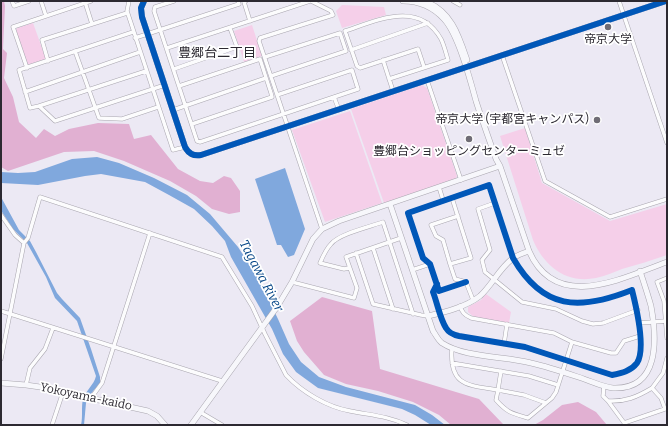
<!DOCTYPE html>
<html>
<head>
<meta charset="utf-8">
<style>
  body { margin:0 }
  #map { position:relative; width:668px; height:426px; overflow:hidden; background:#ece9f4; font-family:Bitter,serif }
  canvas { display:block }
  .frame { position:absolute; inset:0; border:2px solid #2c2931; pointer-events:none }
</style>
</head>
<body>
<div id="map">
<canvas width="668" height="426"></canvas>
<div class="frame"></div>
</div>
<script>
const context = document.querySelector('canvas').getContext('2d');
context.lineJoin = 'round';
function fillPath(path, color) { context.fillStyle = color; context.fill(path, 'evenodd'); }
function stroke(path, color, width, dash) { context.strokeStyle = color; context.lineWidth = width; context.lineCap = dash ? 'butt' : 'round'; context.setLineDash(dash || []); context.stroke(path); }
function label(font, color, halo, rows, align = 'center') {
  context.font = font + ' Bitter,"Noto Sans JP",serif'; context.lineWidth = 3.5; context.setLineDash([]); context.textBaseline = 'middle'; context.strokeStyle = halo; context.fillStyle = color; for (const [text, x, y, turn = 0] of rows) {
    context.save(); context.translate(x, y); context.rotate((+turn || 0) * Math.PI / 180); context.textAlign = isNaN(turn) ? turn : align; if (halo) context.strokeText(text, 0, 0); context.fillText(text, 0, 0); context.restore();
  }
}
const green = new Path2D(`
  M342 5 384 7 386 15 342 28 336 11Z
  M33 23 46 59 27 65 16 30 17 28Z
  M252 25 262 56 244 62 234 31Z
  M422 85 427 88 457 176 455 180 384 203 351 109Z
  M350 111 382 203 325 222 292 130Z
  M525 128 542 183 610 221 667 204V255C652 260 637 265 622 269 614 272 605 276 596 278 566 284 544 266 533 240L500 136Z
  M486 294 511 312 509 323 474 317 468 312V307L481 300Z`);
const forest = new Path2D(`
  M1 1H4L5 6 3 49 7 53 4 78 13 97 19 122 36 138 44 129 55 136 69 129 98 123 129 124 134 139 151 135 178 169 200 181 213 183 224 176 231 178 240 191V212L229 214 212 209 196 196 170 181 124 161 94 151 64 152 8 171 1 167Z
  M322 297 372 311 380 369 479 399 503 424 507 425H451L439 415 413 402 378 391 346 384 324 375 304 352 297 341 290 321Z
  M578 402 596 412 607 425H534L543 420 562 405Z`);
const water = new Path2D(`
  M97 157 119 163 154 178 187 195 210 214 238 247 257 276 278 319 289 344 301 362 319 377 346 387 415 405 432 415 445 425H431L415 415 402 409 318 388 296 372 283 354 272 329 231 257 225 241 212 226 194 209 169 195 145 182 101 174 85 176 38 185 1 183V172L18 173 35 172 72 159Z
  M285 168 305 229 294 255 288 257 281 245H277L255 179Z
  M1 197 19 230 30 241 36 252 57 293 62 299 80 318 91 349 100 377V383L89 396 86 403 84 425H81C83 416 81 407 83 399 86 390 94 385 96 376L77 321 55 298 46 277 27 243 13 229 2 212Z`);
const street = new Path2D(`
  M12 1 14 6 29 1
  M41 1 46 16
  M129 1 127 11 173 150 185 147
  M174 1 155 7 154 11 197 141 200 142 358 89 352 70 277 95
  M246 1 244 2 250 21
  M311 1 331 11 333 15 260 38 259 41 322 229
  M453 1 460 5
  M619 1 667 143
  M85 2 92 24
  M133 32 19 70 30 108 39 106 55 121 165 85
  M135 38 239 4 238 1
  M167 48 310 1
  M351 50 428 23
  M75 51 99 118 122 119 158 107
  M502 55 545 181 610 217 667 199
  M265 57 340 33 346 51 271 76
  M383 60 393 91
  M48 61 42 40 127 13
  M27 68 13 27 91 1
  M174 69 237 47 230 28
  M389 79 448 60C446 53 444 45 441 39 419 0 378 20 345 31L357 66 360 68 418 49 424 67
  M427 80 461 180
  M179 86 260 59 271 93 272 97 192 124
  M25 92 140 52
  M334 97 339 110
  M39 106 146 71
  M173 110 266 78
  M439 187 443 200
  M452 198 471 258 450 264 455 279 466 282 473 300
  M495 203 478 209 490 250 482 260 485 272 522 302 556 309 582 321 593 324 603 323 638 310
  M1 215 15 235 24 243
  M373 248 393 309
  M356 253 373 304 421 315 428 316
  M450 264 443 240 436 236 431 225 458 216
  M349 268 344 269 320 263C323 256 326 249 331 244 339 234 369 227 383 222L413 314
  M412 270 430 264
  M667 278 657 282 664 301 667 338
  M292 282 354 298 357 288 346 257 401 238
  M437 284 433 292C437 302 440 319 446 328 449 333 454 335 459 336L525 347 612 375C622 373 631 371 637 363 646 349 636 306 632 290 579 311 543 310 513 258L489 185 408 213 423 258 430 264 439 291 466 282
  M460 306C462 312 464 315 471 318L554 333 572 342 611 353H616L624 341 640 336
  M1 311 222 381
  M639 323 667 321
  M504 344 507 324
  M452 348C449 386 467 385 498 390L496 400C508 413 511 413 528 418L552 398 556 392 572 342
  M1 359 24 243 28 238 40 197 222 257 252 306 265 334 286 375C302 392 327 407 350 411 369 415 389 416 407 425
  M452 363 529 376 558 385
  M501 371 498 390 524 395 546 403
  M26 385 30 368 45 349 53 328
  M604 386 603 396 608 401C625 402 637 397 652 388L661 398 665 409 624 423
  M652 388 663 373 667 358
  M91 398 102 383 150 233
  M608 401 625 424
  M200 412 222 425
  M52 425 63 392`);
const secondary = new Path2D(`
  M144 1 141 8 142 17 185 147C189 154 193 156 201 155L666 1
  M403 1C419 1 433 7 444 19 458 34 470 79 476 101 482 120 489 139 496 159L500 166 529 251C556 313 622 278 667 262
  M424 1C451 10 459 36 467 60
  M390 204 433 331C436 335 438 340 442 343 465 358 505 356 531 363 549 367 566 373 584 379 593 382 603 387 613 388 660 390 657 339 651 306 648 295 644 283 640 271
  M428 316C445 312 466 307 480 296 492 285 499 269 512 259 517 255 523 253 529 251
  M1 383 26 385 40 387 148 411 157 416 165 425
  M191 425 277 307 292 282 313 239 322 229 339 221 500 166`);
const cycleway = new Path2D(`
  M144 1 141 8 142 17 185 147C189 154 193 156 201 155L666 1
  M437 284 433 292C437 302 440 319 446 328 449 333 454 335 459 336L525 347 612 375C622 373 631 371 637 363 646 349 636 306 632 290 579 311 543 310 513 258L489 185 408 213 423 258 430 264 439 291 466 282`);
const markers = [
  [608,27,4,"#6f6c75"],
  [597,120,4,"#6f6c75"],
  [469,139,4,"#6f6c75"]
];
const poiNames = [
  ["帝京大学",608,40],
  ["帝京大学 (宇都宮キャンパス)",589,120,"right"],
  ["豊郷台ショッピングセンターミュゼ",469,152]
];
const streetNames = [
  ["Yokoyama-kaido",86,397,12]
];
const neighbourhoodNames = [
  ["豊郷台二丁目",217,53]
];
const waterNames = [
  ["Tagawa River",261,276,62]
];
fillPath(green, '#f5cfe9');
fillPath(forest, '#e1b0d2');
fillPath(water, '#80a8dd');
stroke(street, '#a9a6af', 4.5);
stroke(secondary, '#a9a6af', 6);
stroke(street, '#fcfcfd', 3.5);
stroke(secondary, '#f7f7fb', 5);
stroke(cycleway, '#0057b8', 6);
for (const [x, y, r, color] of markers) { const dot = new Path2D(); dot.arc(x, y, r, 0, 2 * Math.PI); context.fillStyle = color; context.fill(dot); stroke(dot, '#fff', 1.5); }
label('12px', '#2c2931', '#fff', poiNames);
label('12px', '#2c2931', '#fff', streetNames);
label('13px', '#2c2931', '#fff', neighbourhoodNames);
label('italic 13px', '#084788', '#fff', waterNames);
</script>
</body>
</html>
